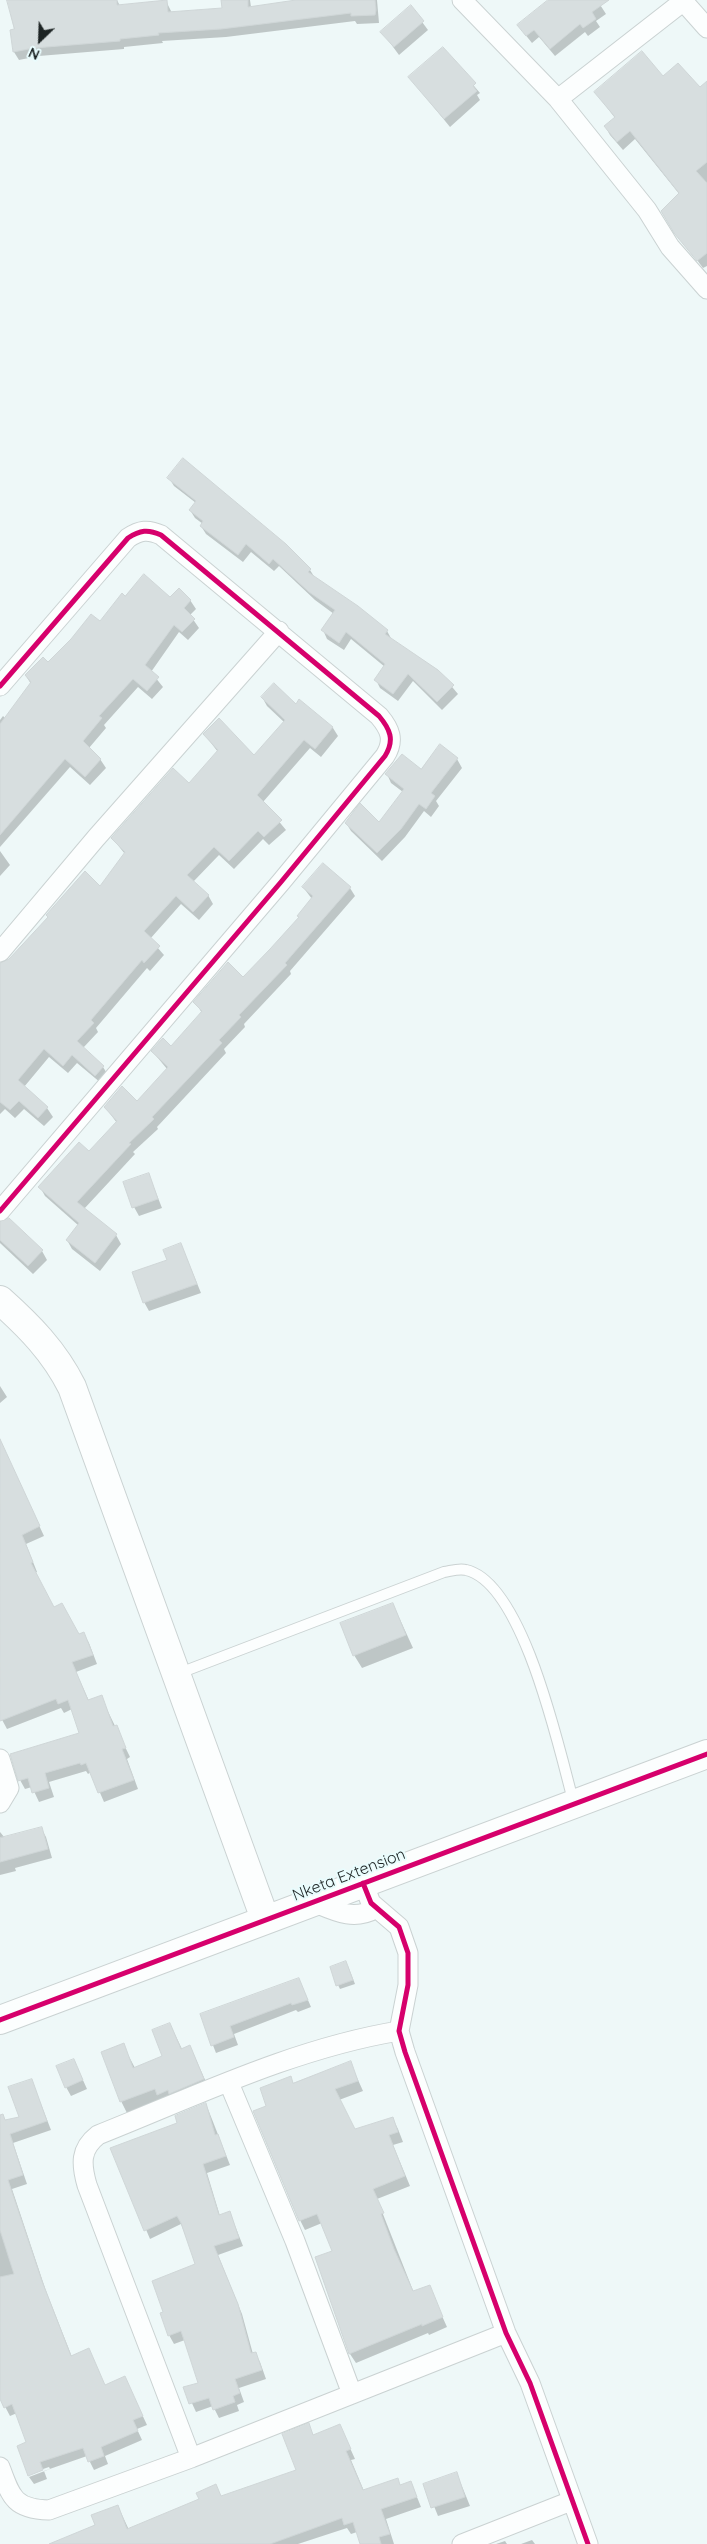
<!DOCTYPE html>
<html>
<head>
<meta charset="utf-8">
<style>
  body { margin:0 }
  #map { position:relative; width:707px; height:2544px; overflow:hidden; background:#eef8f8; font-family:Quicksand,sans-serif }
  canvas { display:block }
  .north { position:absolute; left:15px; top:15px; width:50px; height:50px; -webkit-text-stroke:4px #e9fcfd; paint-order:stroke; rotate:204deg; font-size:14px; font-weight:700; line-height:20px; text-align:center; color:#1d2424 }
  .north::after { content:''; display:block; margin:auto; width:18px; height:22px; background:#1d2424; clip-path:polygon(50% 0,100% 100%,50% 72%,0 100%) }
</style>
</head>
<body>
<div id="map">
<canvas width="707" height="2544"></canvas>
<div class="north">N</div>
</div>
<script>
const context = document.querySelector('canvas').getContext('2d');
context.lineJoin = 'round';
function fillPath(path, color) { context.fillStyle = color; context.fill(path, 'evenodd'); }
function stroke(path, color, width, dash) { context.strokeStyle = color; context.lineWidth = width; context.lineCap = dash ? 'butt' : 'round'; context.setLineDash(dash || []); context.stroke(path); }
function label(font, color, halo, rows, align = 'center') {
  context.font = font + ' Quicksand,sans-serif'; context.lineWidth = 4; context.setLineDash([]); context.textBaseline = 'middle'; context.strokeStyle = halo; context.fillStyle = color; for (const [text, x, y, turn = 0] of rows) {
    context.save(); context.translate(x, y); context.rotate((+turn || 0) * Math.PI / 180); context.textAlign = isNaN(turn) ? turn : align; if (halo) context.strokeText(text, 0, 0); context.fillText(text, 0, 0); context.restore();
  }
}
const shadow = new Path2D(`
  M8 0H117L120 6 166 1 172 13 223 9 222 0H250L251 7 305 0H377L379 23 357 24 355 21 226 37 162 41 163 43 124 47V49L39 56 19 60 14 52 12 31 15 30Z
  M550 0H597L606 14 596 21 600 27 588 36 585 32 555 56 539 37 532 43 524 33Z
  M411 7 428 30 399 55 382 32Z
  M442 48 480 93 477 95 480 100 450 127 410 78Z
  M663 78 707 92V266L703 268 667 220 680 195 635 139 623 150 610 135 605 126 615 118 596 93Z
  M169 478 310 570 315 578 387 631 392 640 438 670 458 694 442 710 413 681 398 701 380 688 376 680 385 667 351 639 344 650 327 639 323 630 334 614 315 600 279 566 274 571 251 552 243 562 206 534 201 526 203 524 195 518 190 510 196 503 174 486Z
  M125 598 190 600 196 609 190 615 199 628 188 640 179 632 151 672 163 687 152 699 138 687 104 725 106 728 89 748 100 759 106 768 90 785 70 767 0 847V720L3 716 6 719 31 684 26 676 48 664 100 622Z
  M262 697 296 706 300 701 333 728 338 736 321 757 310 748 263 802 286 830 269 845 263 839 234 869 219 855 193 882 208 895 213 904 199 920 181 904 150 939 164 955 150 971 147 968 96 1028 98 1032 83 1048 103 1067 108 1075 101 1083 77 1063 68 1073 49 1057 24 1087 47 1108 53 1117 44 1126 24 1109 15 1118 5 1109 0 1114V970L100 888 125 854 112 838 189 785 218 752 204 734 254 757 285 723 267 706Z
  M440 746 457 759 462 768 436 801 439 806 431 817 424 811 405 837 382 861 351 831 346 823H380L403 792 391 783 387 774 421 771Z
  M0 851 10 865 0 876Z
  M303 887 350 888 355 896 290 971 291 974 244 1024 245 1027 224 1049 226 1053 157 1127 158 1129 133 1152 135 1154 84 1209 116 1235 121 1244 100 1271 72 1249 67 1240 79 1226 45 1196 40 1187 89 1153 117 1123 105 1107 137 1103 167 1069 153 1052 171 1047 202 1013 195 1002 243 979 300 918 298 916 312 899Z
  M149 1175 162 1208 139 1216 134 1207Z
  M9 1219 42 1251 47 1260 33 1274 0 1243V1223Z
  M181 1244 201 1293 149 1311 144 1302Z
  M0 1386 7 1397 0 1403Z
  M3 1448 44 1536 26 1544 37 1572 35 1573 53 1608 78 1636 84 1634 89 1643 97 1664 76 1672 89 1701 101 1697 130 1757 127 1759 138 1789 104 1802 91 1772 88 1774 86 1771 49 1782 54 1797 39 1802 32 1787 25 1789 20 1780 81 1734 72 1709 64 1713 61 1708 7 1729 0 1716V1449Z
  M393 1604 413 1648 362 1668 354 1655Z
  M41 1828 46 1837 52 1858 15 1868 16 1871 0 1875V1832L5 1838Z
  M348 1966 355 1984 340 1989 338 1985Z
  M299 1979 311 2007 298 2012 296 2010 234 2034 238 2045 216 2053 201 2015Z
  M170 2024 182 2049 190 2046 210 2091 127 2113 121 2101 123 2045 135 2068 164 2057Z
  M350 2062 363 2091 339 2100 355 2130 393 2119 398 2129 403 2142 393 2145 410 2186 377 2199 414 2293 429 2287 447 2327 429 2335 428 2333 356 2363 350 2354 317 2258 334 2252 322 2223 305 2230 300 2220 268 2106 290 2078 294 2084Z
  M78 2069 87 2089 71 2096 66 2087Z
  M32 2081 51 2130 13 2143 27 2184 12 2189 46 2291 72 2357 105 2386 125 2378 147 2425 137 2429 142 2440 105 2456 108 2464 94 2470 87 2456 44 2471 47 2479 34 2484 29 2477 50 2469 49 2467 28 2474V2443L17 2413 10 2416 0 2397V2123L20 2118Z
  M206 2104 230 2165 207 2173 220 2216 230 2213 243 2246 218 2255 242 2314 253 2354 255 2353 260 2362 266 2379 239 2388 244 2402 237 2405 239 2411 219 2418 213 2406 196 2412 185 2388 199 2383 185 2340 174 2344 169 2335 165 2313 197 2265 181 2224 150 2239 112 2149 178 2124Z
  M308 2425 314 2436 340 2426 355 2459 351 2460 364 2491 397 2480 401 2486 411 2482 421 2507 386 2519 394 2544H361L357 2532 351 2534 347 2528 298 2544H52L96 2525 118 2506 129 2530 298 2471Z
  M457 2474 470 2506 438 2516 425 2484Z
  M532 2540 535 2544H521Z
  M505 2541 507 2544H496Z`);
const building = new Path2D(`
  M7 0H117V5L167 0 168 12 222 8 221 0H248V7L296 0H375L376 10 375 15 351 16V13L221 29 158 33 159 35 120 39V41L34 48 13 52 10 30 14 29Z
  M548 0H609L592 12 596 19 583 28 580 24 550 49 534 30 526 36 517 25Z
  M411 5 424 21 394 47 380 32Z
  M443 47 476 83 473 86 477 91 444 119 408 77Z
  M642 51 663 76 678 63 700 87 707 81V162L696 171 707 183V253L697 261 674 233 661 211 679 193 630 131 617 142 604 126 615 117 594 92Z
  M183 458 286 544 311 569 308 572 358 606 388 630 385 634 438 670 454 685 437 702 408 674 393 694 374 680 385 664 346 632 339 643 321 630 335 610 309 592 273 559 269 564 246 544 238 555 200 526 203 521 189 510 196 501 167 478Z
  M144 574 170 597 179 588 191 600 184 608 195 619 182 632 174 625 145 665 159 677 147 691 133 679 99 716 102 718 83 741 101 759 85 777 65 759 0 835V724L31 682 25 675 43 657 48 662 71 639 91 614 100 621 122 593 125 596Z
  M274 683 296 704 299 699 333 727 315 749 304 740 257 795 282 820 264 837 258 831 229 861 214 847 187 875 209 895 193 912 176 896 144 931 160 946 144 963 142 960 91 1020 94 1023 77 1041 104 1066 95 1076 72 1055 63 1066 44 1049 18 1080 48 1107 38 1118 19 1101 10 1110 0 1102V963L9 959 48 917 46 915 85 871 100 886 125 852 111 838 173 768 189 783 218 750 203 734 219 718 254 755 285 720 261 697Z
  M440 744 458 758 431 793 435 796 426 809 419 804 401 829 377 853 345 823 360 803 379 822 404 789 385 774 402 754 421 769Z
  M323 863 351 887 285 963 287 965 239 1015 241 1017 219 1040 222 1043 152 1117 154 1119 129 1143 131 1144 77 1202 117 1234 95 1263 66 1240 79 1223 38 1187 79 1142 89 1151 117 1121 104 1107 122 1086 137 1101 168 1067 151 1051 163 1038 171 1046 202 1011 193 1002 228 962 243 977 270 949 299 917 297 916 313 896 302 887Z
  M149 1173 158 1199 132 1208 123 1182Z
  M9 1218 43 1250 28 1266 0 1240V1222Z
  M181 1243 197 1284 143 1303 132 1272 167 1260 163 1250Z
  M0 1439 40 1526 22 1535 33 1562 31 1563 54 1607 62 1603 79 1634 84 1632 93 1655 72 1662 88 1700 102 1695 113 1726 117 1725 126 1748 122 1749 134 1780 98 1793 86 1763 81 1765 80 1763 45 1773 49 1788 32 1793 28 1778 18 1781 10 1754 79 1733 68 1700 58 1704 56 1699 0 1721Z
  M393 1603 406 1635 353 1656 340 1623Z
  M42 1827 48 1849 0 1862V1838Z
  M346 1961 353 1980 336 1986 330 1967Z
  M299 1978 308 2000 292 2005 291 2003 230 2026 234 2037 211 2046 200 2014Z
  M170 2023 181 2049 190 2045 204 2079 169 2094 168 2090 157 2095 155 2089 120 2102 101 2052 124 2043 133 2068 162 2056 152 2030Z
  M74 2059 83 2080 65 2088 56 2066Z
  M351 2061 358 2081 335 2089 355 2129 393 2117 398 2132 389 2135 405 2176 373 2189 384 2213 381 2214 394 2249 413 2291 430 2285 443 2317 422 2326V2324L349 2354 315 2257 332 2251 317 2214 299 2221 253 2111 266 2106 260 2088 291 2076 293 2083Z
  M32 2079 47 2121 10 2134 23 2175 8 2180 42 2281 71 2356 89 2348 105 2385 125 2376 143 2416 133 2420 138 2431 101 2447 104 2456 88 2462 83 2448 40 2462 43 2470 28 2476 17 2446 26 2442 12 2404 4 2408 0 2399V2277L14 2274 0 2230V2115L3 2114 5 2120 19 2117 8 2087Z
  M206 2103 215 2135 218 2134 226 2156 203 2164 219 2215 230 2211 239 2238 214 2246 238 2304 251 2353 256 2352 262 2370 235 2379 240 2393 233 2396 235 2402 213 2410 209 2398 189 2404 183 2387 198 2383 181 2331 168 2336 160 2313 163 2312 152 2281 195 2264 181 2223 177 2216 144 2231 110 2148 177 2123 175 2116Z
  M309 2423 313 2435 340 2424 351 2449 346 2451 363 2490 398 2478 400 2485 411 2481 417 2497 381 2509 390 2534 379 2537 381 2544H360L353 2522 344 2525 342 2518 270 2544H49L95 2525 91 2515 118 2505 127 2529 199 2499 196 2493 216 2484 221 2496 296 2470 282 2434Z
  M457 2472 465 2497 431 2508 423 2484Z`);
const lane = new Path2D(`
  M177 1674 444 1572C451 1571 459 1568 466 1570 524 1583 560 1753 574 1804`);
const street = new Path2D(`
  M462 0 558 99 647 210 670 247 707 289
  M683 1 707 28
  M558 99 685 0
  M0 686 128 538C140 530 148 529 161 535L379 716C390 729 395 740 385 756L281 882 0 1211
  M0 952 96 838 279 631
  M0 1759 9 1788 0 1803
  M363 1883 371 1903 399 1927 408 1953V1985L399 2031 405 2052 506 2333 530 2383 588 2544
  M313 1902C335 1911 353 1921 375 1909
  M229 2083 295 2241 352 2394
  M191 2458 87 2185C81 2164 80 2149 98 2135 196 2096 295 2048 399 2031
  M0 2467C11 2497 14 2509 49 2510L191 2458 506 2333
  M462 2544 571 2501`);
const secondary = new Path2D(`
  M0 1300C29 1326 54 1351 72 1387L265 1919
  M0 2020 707 1754`);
const cycleway = new Path2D(`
  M0 686 128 538C140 530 148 529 161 535L379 716C390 729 395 740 385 756L281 882 0 1211
  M363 1883 371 1903 399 1927 408 1953V1985L399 2031 405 2052 506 2333 530 2383 588 2544
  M0 2020 707 1754`);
const streetNames = [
  ["Nketa Extension",349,1875,-21]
];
fillPath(shadow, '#0003');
fillPath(building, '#d7dedf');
stroke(building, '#cfd6d7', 1);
stroke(lane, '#cad2d2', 12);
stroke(street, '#cad2d2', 21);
stroke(secondary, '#cad2d2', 30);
stroke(lane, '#fcfefe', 10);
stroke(street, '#fcfefe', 19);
stroke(secondary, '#fcfefe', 28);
stroke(cycleway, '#d6006c', 5);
label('16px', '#1d2424', '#e9fcfd', streetNames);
</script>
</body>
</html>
